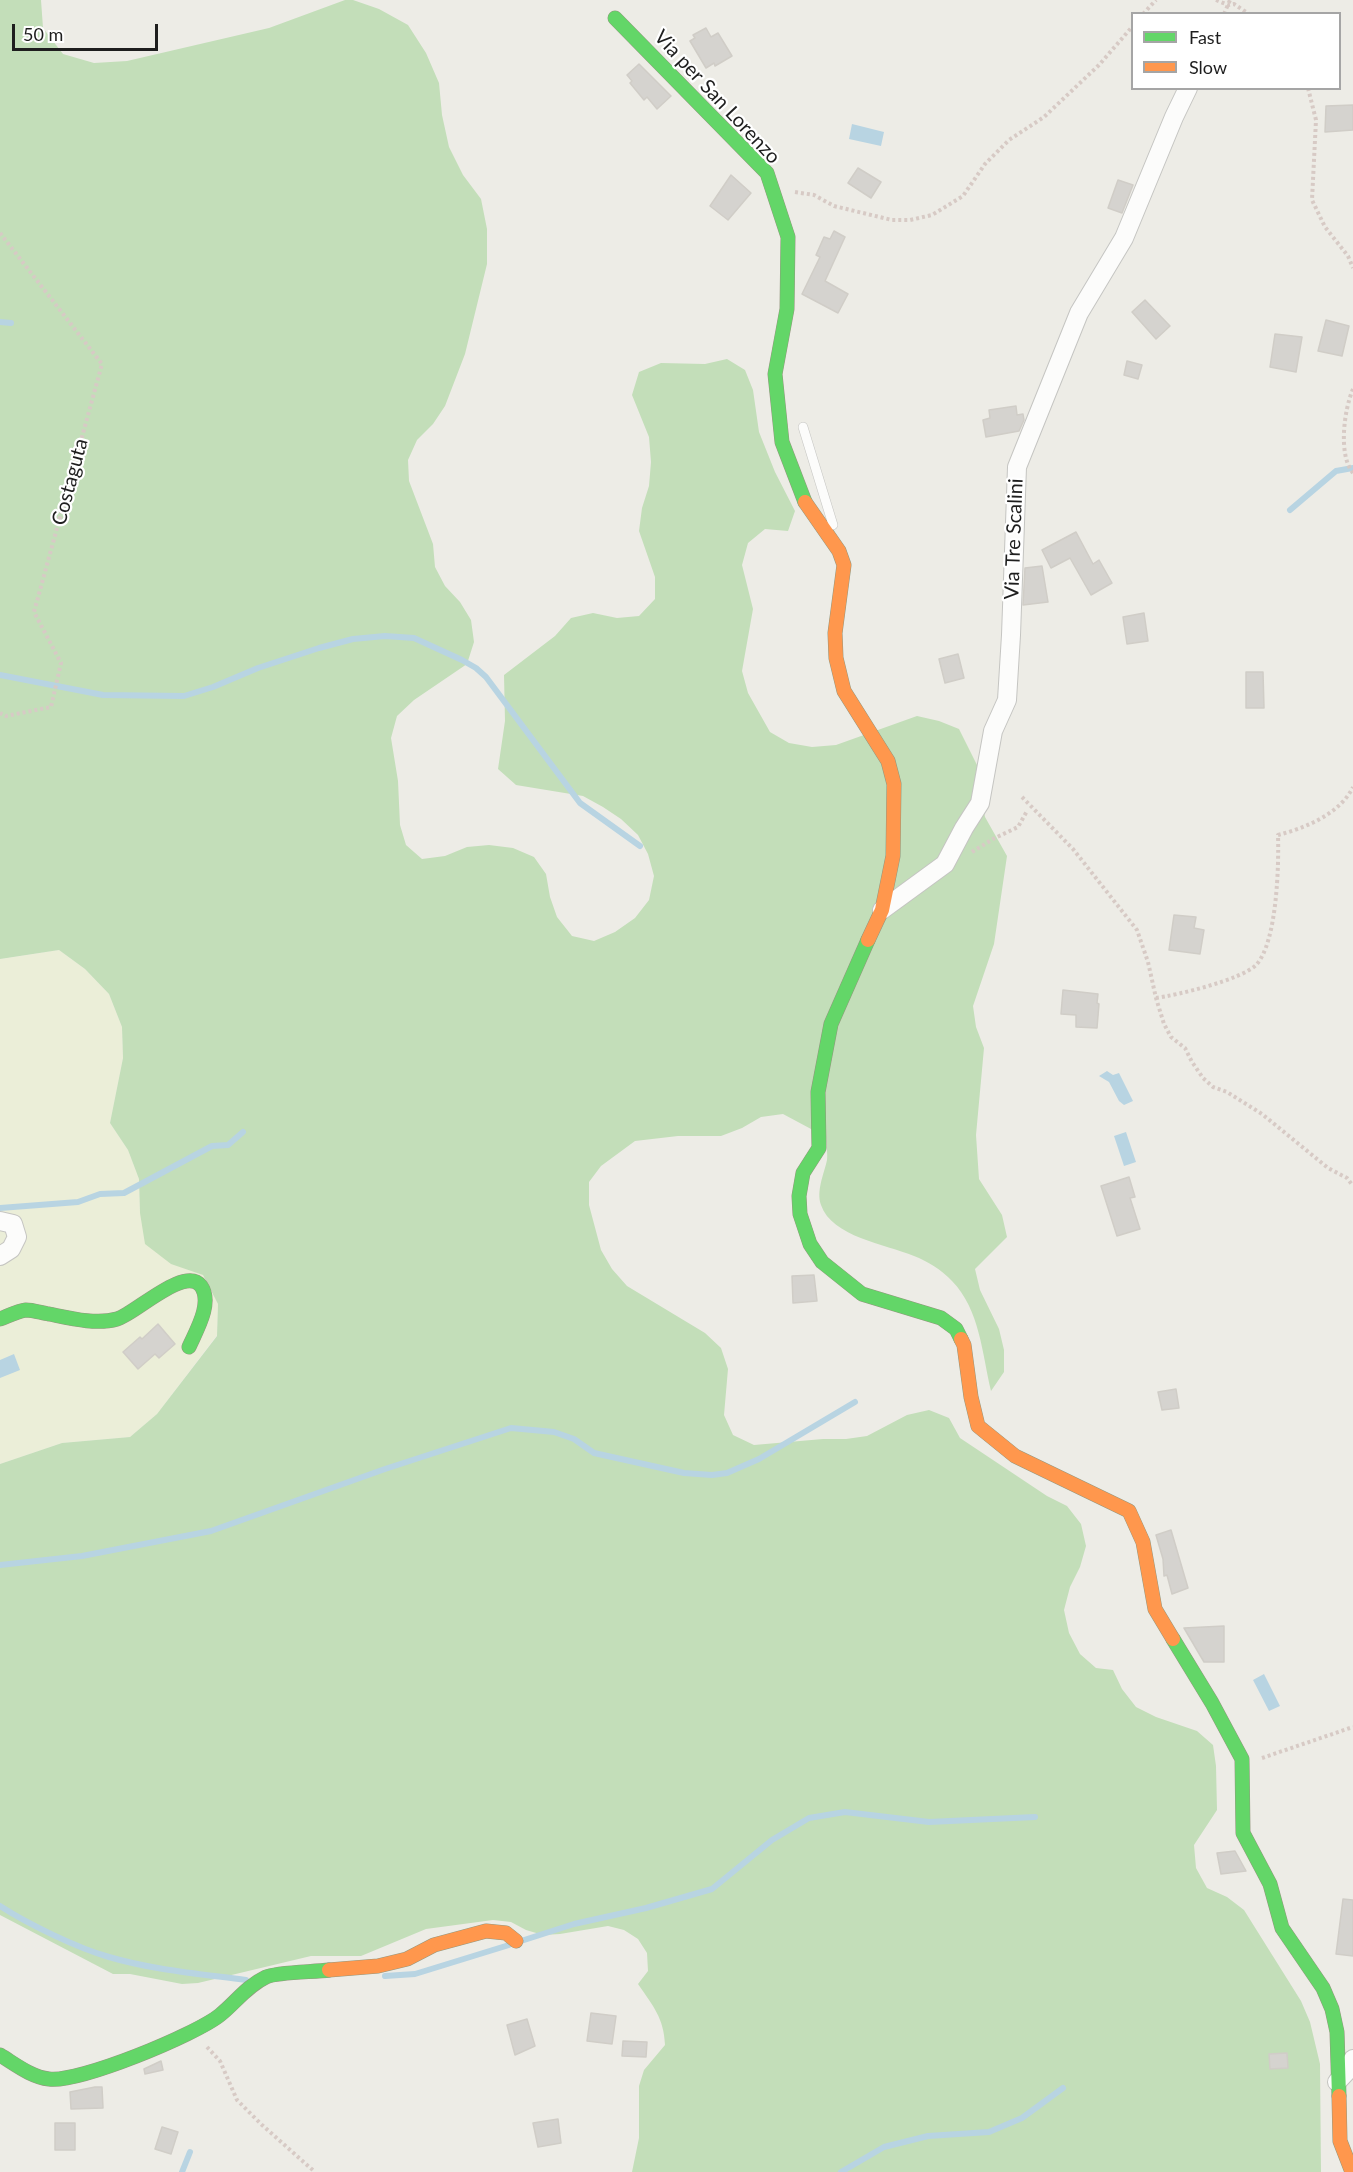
<!DOCTYPE html>
<html>
<head>
<meta charset="utf-8">
<style>
  body { margin:0 }
  #map { position:relative; width:1353px; height:2172px; overflow:hidden; background:#edece6; font-family:Lato,sans-serif }
  canvas { display:block }
  .legend { position:absolute; left:1131px; top:12px; width:210px; height:78px; box-sizing:border-box; background:#fff; border:2px solid #a5a5a5; margin:0; padding:8px 10px; list-style:none; font-size:18px; color:#1e1e1e }
  .legend li { display:flex; align-items:center; gap:12px; height:30px }
  .legend b { width:30px; border:2px solid #a5a5a5 }
  .scale { position:absolute; left:12px; top:24px; width:146px; height:27px; box-sizing:border-box; border:3px solid #1e1e1e; border-top:0; padding-left:8px; font-size:18px; line-height:21px; white-space:nowrap; color:#1e1e1e; -webkit-text-stroke:4px #fff; paint-order:stroke }
</style>
</head>
<body>
<div id="map">
<canvas width="1353" height="2172"></canvas>
<ul class="legend">
<li><b style="height:8px;background:#63d668"></b>Fast</li>
<li><b style="height:8px;background:#ff974d"></b>Slow</li>
</ul>
<div class="scale">50 m</div>
</div>
<script>
const context = document.querySelector('canvas').getContext('2d');
context.lineJoin = 'round';
function fillPath(path, color) { context.fillStyle = color; context.fill(path, 'evenodd'); }
function stroke(path, color, width, dash) { context.strokeStyle = color; context.lineWidth = width; context.lineCap = dash ? 'butt' : 'round'; context.setLineDash(dash || []); context.stroke(path); }
function label(font, color, halo, rows, align = 'center') {
  context.font = font + ' Lato,sans-serif'; context.lineWidth = 4.5; context.setLineDash([]); context.textBaseline = 'middle'; context.strokeStyle = halo; context.fillStyle = color; for (const [text, x, y, turn = 0] of rows) {
    context.save(); context.translate(x, y); context.rotate((+turn || 0) * Math.PI / 180); context.textAlign = isNaN(turn) ? turn : align; if (halo) context.strokeText(text, 0, 0); context.fillText(text, 0, 0); context.restore();
  }
}
const farmland = new Path2D(`
  M59 950 85 969 109 994 122 1027 123 1058 110 1123 128 1150 139 1179 140 1213 203 1275 218 1304 217 1335 157 1414 130 1437 62 1443 0 1464V959Z`);
const forest = new Path2D(`
  M0 0H41L43 28 63 54 94 63 127 61 269 28 345 0H353L379 9 408 25 426 53 439 83 442 115 449 147 463 175 481 199 487 229V264L465 354 445 406 433 424 417 440 408 460 409 481 433 544 435 567 445 586 460 602 471 620 474 642 467 664 414 700 397 716 391 738 398 781 400 825 406 845 422 859 445 856 467 847 489 845 513 848 534 857 546 874 550 897 557 917 572 936 594 941 615 932 635 918 649 900 654 876 648 854 638 835 621 819 603 807 583 796 516 785 498 769 505 721 504 675 555 636 571 618 593 613 617 618 639 616 655 599V577L639 531 642 508 649 486 651 462 649 437 632 395 639 372 661 363 705 364 727 359 745 370 753 390 759 432 775 472 795 511 788 531 765 529 748 543 742 565 753 609 742 671 748 693 770 732 789 743 812 747 836 745 917 716 939 721 959 729 981 773V795L985 817 1007 856 994 944 973 1006 976 1027 984 1048 976 1135 979 1179 1002 1215 1007 1237 975 1269 980 1290 999 1329 1004 1350V1372L991 1391C982 1353 980 1310 952 1281 942 1270 927 1261 914 1256 885 1244 832 1237 821 1205 816 1191 824 1174 827 1160 828 1153 826 1145 826 1137L783 1114 761 1117 742 1128 721 1136H678L635 1141 601 1166 589 1182V1205L601 1250 612 1269 627 1286 705 1333 721 1348 728 1369 724 1415 733 1435 754 1445 823 1439H846L867 1436 907 1415 929 1410 949 1418 960 1438 1047 1496 1067 1506 1081 1524 1086 1546 1080 1567 1070 1587 1064 1610 1069 1633 1080 1654 1096 1668 1113 1670 1122 1689 1136 1707 1156 1717 1197 1731 1213 1745 1216 1766 1217 1810 1194 1845 1196 1868 1207 1888 1227 1897 1244 1910 1301 2001 1310 2022 1320 2064 1321 2172H632L639 2138V2086L644 2070 665 2045C664 2018 653 2006 638 1984L648 1971 647 1953 638 1939 624 1930 608 1926 560 1934 543 1935 526 1930 511 1922 493 1920 426 1929 361 1956H311L198 1983 182 1984 130 1974H113L0 1915V1464L62 1443 130 1437 157 1414 217 1336 218 1304 203 1275 171 1264 145 1244 140 1213 139 1179 128 1150 110 1123 123 1058 122 1027 109 994 85 969 59 950 0 959Z`);
const water = new Path2D(`
  M852 124 884 132 881 146 849 139Z
  M1107 1071 1113 1075 1119 1073 1133 1101 1124 1105 1119 1101 1109 1082 1099 1076Z
  M1126 1132 1136 1162 1124 1166 1114 1136Z
  M14 1354 20 1370 0 1378V1360Z
  M1264 1674 1280 1706 1269 1711 1253 1680Z`);
const stream = new Path2D(`
  M0 322 11 323
  M1290 510 1336 471 1353 468
  M0 675 103 695 184 696 213 687 258 668 319 648 353 639 385 636 414 638 462 660 476 668 486 677 580 803 640 846
  M0 1208 78 1202 100 1194 124 1193 212 1146 228 1145 243 1132
  M0 1565 82 1556 211 1531 385 1469 511 1428 554 1432 574 1439 594 1453 684 1473 712 1475 727 1473 759 1459 855 1402
  M0 1906C28 1924 77 1948 109 1957 153 1970 201 1974 246 1980
  M521 1941 574 1924 646 1908 712 1889 772 1840 809 1818 845 1812 929 1822 1035 1817
  M385 1976 415 1974 509 1945
  M182 2172 190 2152
  M841 2172 884 2147 928 2136 989 2132 1022 2118 1063 2088`);
const building = new Path2D(`
  M706 28 711 37 718 33 732 56 715 66 714 63 706 68 690 41 695 38 693 35Z
  M639 64 671 96 657 109 647 97 644 100 630 83 632 81 627 75Z
  M1353 105V130L1325 132 1326 106Z
  M858 168 881 182 871 198 848 183Z
  M731 175 751 193 728 220 710 206Z
  M1118 180 1133 185 1122 213 1108 208Z
  M834 231 845 237 825 281 848 294 838 313 802 294 820 257 816 255 824 237 830 239Z
  M1145 300 1170 326 1156 339 1132 312Z
  M1326 320 1349 326 1342 356 1318 351Z
  M1275 334 1302 337 1296 372 1270 367Z
  M1127 361 1142 365 1138 379 1124 375Z
  M1016 406 1017 415 1023 414 1024 420 1019 431 986 437 983 420 990 418 989 410Z
  M1076 532 1093 564 1099 560 1112 583 1091 595 1070 558 1051 568 1042 550Z
  M1042 566 1048 602 1023 605 1025 568Z
  M1144 613 1148 641 1127 644 1123 617Z
  M958 654 964 678 945 683 939 659Z
  M1246 672H1263L1264 708H1246Z
  M1174 915 1196 917 1194 928 1204 930 1200 954 1169 950Z
  M1063 990 1098 994 1097 1003 1099 1004 1097 1028 1076 1027V1015L1061 1014Z
  M1129 1177 1135 1197 1130 1198 1140 1229 1117 1236 1101 1186Z
  M814 1275 817 1301 793 1303 792 1276Z
  M158 1324 175 1344 159 1358 155 1354 138 1369 123 1352 140 1337 142 1339Z
  M1176 1389 1179 1408 1162 1410 1158 1392Z
  M1171 1530 1188 1588 1172 1594 1167 1575 1164 1576 1163 1559 1156 1535Z
  M1224 1626V1662H1204L1184 1628Z
  M1235 1851 1246 1871 1221 1874 1217 1853Z
  M1343 1899 1353 1900V1956L1336 1954Z
  M591 2013 616 2016 612 2044 587 2041Z
  M527 2019 535 2046 515 2055 507 2025Z
  M623 2041 647 2042 646 2057 622 2056Z
  M1287 2053 1288 2068 1270 2069 1269 2054Z
  M161 2061 163 2070 145 2074 144 2069Z
  M95 2087H102L103 2108 71 2109 70 2092Z
  M558 2119 561 2143 538 2147 533 2123Z
  M55 2123H75V2150H55Z
  M162 2127 178 2132 171 2154 155 2149Z`);
const path = new Path2D(`
  M1216 0 1228 5 1234 4 1249 14
  M1143 14 1156 0
  M1224 14 1230 0
  M1308 88 1316 120 1312 200 1325 227 1348 256 1353 268
  M795 192 814 195 834 206 892 220H910L932 215 963 196 985 164 1009 140 1044 117 1099 65 1132 27
  M0 233 102 364 34 612 61 663 51 707 6 716 0 713
  M1353 389C1344 410 1338 455 1353 473
  M1022 797 1073 849 1137 930 1148 962 1156 998 1164 1024 1171 1037 1185 1048 1192 1062 1203 1078 1213 1087 1227 1092 1262 1114 1328 1168 1347 1178 1353 1186
  M972 852 993 839 1018 827 1027 811
  M1156 998C1177 995 1241 980 1256 965 1277 943 1279 865 1278 835 1305 828 1340 814 1353 787
  M1262 1758 1353 1727
  M207 2047 220 2061 237 2100 262 2125 315 2172`);
const lane = new Path2D(`
  M803 427 833 525`);
const street = new Path2D(`
  M882 910 945 864 964 828 980 803 993 731 1007 700 1011 635 1017 467 1079 313 1124 238 1174 117 1188 88
  M0 1221 13 1224 17 1237 11 1249 0 1256
  M1337 2082 1349 2069 1353 2059`);
const fast = new Path2D(`
  M615 18 767 173 788 237 787 309 775 374 782 442 805 502
  M868 940 831 1024 818 1092 819 1148 803 1173 799 1196 800 1214 810 1244 822 1262 862 1294 941 1318 956 1329 961 1339
  M0 1319C8 1316 18 1311 26 1310 33 1310 42 1313 49 1314 69 1318 96 1325 117 1319 135 1314 185 1265 201 1286 213 1303 196 1331 189 1347
  M1173 1639 1212 1703 1242 1759 1243 1833 1270 1884 1282 1928 1323 1988 1332 2009 1337 2032 1339 2096
  M0 2055C15 2064 31 2077 49 2079 79 2083 195 2035 220 2015 235 2003 247 1986 266 1977 277 1972 315 1972 329 1970`);
const slow = new Path2D(`
  M805 502 839 551 844 565 835 633 836 658 844 691 888 761 894 784 893 856 882 910 868 940
  M961 1339 964 1345 971 1397 978 1426 1015 1456 1129 1511 1143 1542 1155 1609 1173 1639
  M329 1970 378 1966 407 1959 434 1945 486 1931 506 1933 516 1941
  M1339 2096 1340 2141 1352 2172`);
const streetNames = [
  ["Via per San Lorenzo",717,97,47],
  ["Costaguta",70,482,-75],
  ["Via Tre Scalini",1014,539,-88]
];
fillPath(farmland, '#ebeed8');
fillPath(forest, '#c3deb9');
fillPath(water, '#b8d4e2');
stroke(stream, '#b8d4e2', 6);
fillPath(building, '#d5d3cf');
stroke(building, '#d0cdc7', 1.5);
stroke(lane, '#c5c5c2', 10);
stroke(street, '#c5c5c2', 20);
stroke(fast, '#93977e', 15);
stroke(slow, '#93977e', 15);
stroke(path, '#d7cac5', 4, [3, 3]);
stroke(lane, '#fcfcfb', 9);
stroke(street, '#fcfcfb', 18);
stroke(fast, '#63d668', 14);
stroke(slow, '#ff974d', 14);
label('20px', '#1e1e1e', '#fff', streetNames);
</script>
</body>
</html>
